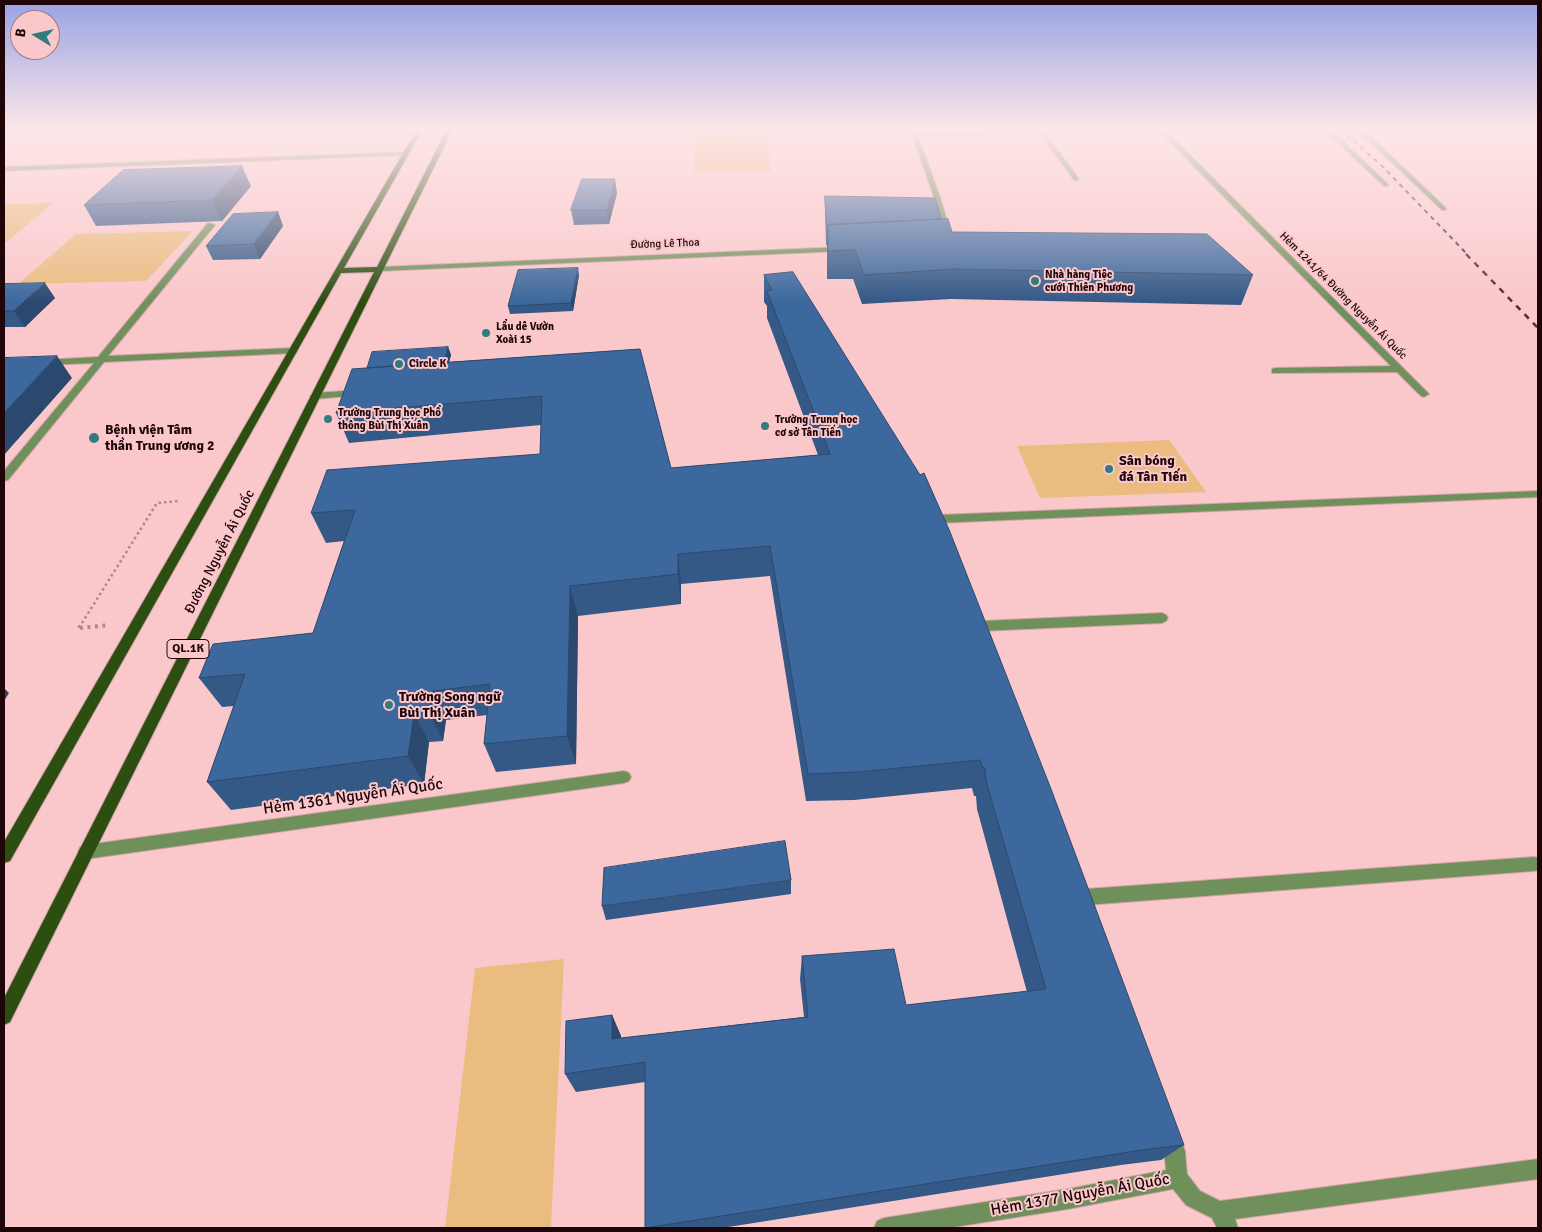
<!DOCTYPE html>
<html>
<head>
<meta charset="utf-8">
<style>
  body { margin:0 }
  #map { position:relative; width:1542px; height:1232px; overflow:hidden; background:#fac8cb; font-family:Signika,sans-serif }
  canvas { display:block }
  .frame { position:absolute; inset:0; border:5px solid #1f0508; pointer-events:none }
  .north { position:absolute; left:10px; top:10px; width:50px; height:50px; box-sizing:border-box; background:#fac8cb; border:1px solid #a27a7d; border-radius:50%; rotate:279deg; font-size:14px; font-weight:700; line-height:20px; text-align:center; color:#1f0508 }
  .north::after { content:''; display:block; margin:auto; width:18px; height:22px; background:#337c7b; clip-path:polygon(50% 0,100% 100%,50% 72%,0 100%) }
</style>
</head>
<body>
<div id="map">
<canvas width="1542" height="1232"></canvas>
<div class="frame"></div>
<div class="north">B</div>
</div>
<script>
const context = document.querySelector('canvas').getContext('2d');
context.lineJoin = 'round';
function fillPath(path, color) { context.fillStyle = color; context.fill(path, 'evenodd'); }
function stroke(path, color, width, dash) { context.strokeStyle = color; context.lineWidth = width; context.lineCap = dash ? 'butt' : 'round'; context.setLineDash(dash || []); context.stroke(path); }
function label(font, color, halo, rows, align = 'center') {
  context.font = font + ' Signika,sans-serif'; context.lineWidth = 4; context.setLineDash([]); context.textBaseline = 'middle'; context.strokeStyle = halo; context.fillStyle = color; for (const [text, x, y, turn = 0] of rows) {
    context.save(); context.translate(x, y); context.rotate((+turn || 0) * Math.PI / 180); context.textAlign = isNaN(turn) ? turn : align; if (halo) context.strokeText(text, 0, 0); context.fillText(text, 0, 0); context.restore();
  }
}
const green = new Path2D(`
  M767 134 771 171 694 172 695 136Z
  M53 203 4 244V204Z
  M193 231 146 281 18 284 76 234Z
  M1169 440 1206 492 1040 498 1017 446Z
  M564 959 551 1228H445L475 968Z`);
const pathFar1 = new Path2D(`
  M82 623 157 503 179 501`);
const path = new Path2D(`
  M79 628 83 622
  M80 628 109 625`);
const minor = new Path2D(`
  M792 129H798V135H794Z
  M910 129H916L917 132 1037 129H1224L1167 132 1429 394 1424 397 1421 396 1397 372 1272 373V369L1275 368 1391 366 1160 132 1046 134 1079 179 1076 181 1074 180 1040 134 918 136 939 194 951 234 947 236 943 234 933 194Z
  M1323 129H1330L1388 184V186H1384Z
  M1356 129H1363L1446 208V210H1442Z
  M406 152 409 154 408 155 4 171V167Z
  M208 223 215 225 108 356 293 348 297 351 296 353 104 362 8 480 4 481V471L94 363 44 365 39 362 41 360 98 357Z
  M842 247 846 249 845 251 380 271 376 269 380 267Z
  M358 390 361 391V395L315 399 310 396 315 393Z
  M1538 491V497L938 523 932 519 938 515Z
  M1162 613 1166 615 1168 618 1166 621 1162 623 982 631 978 629 976 626 978 623 982 621Z
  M624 771 629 773 631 777 629 781 624 783 86 859 80 857 78 852 80 847 86 845Z
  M1534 857 1538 858V870L1534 871 1086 905 1080 903 1078 897 1080 891 1086 889Z
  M1170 1125 1177 1128 1185 1151 1187 1174 1200 1191 1220 1201 1538 1159V1179L1235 1219 1238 1228H1217L1212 1218 1186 1205 1173 1189 1068 1209 948 1228H874L877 1221 884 1218 1068 1189 1166 1170C1166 1158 1159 1137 1163 1128Z`);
const major = new Path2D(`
  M417 129H423L344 268 377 267 447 129H453L10 1022 4 1025V998L374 272 341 273 10 861 4 863V842Z`);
const railFar1 = new Path2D(`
  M1340 129 1382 166 1468 255`);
const rail = new Path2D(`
  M1466 254 1538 328`);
const wall = new Path2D(`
  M251 186 222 221 96 226 84 205Z
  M617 193 609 224 574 225 571 210Z
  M825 196 941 219 952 232 1253 275 1241 305 951 299 862 304 853 279H827V245H826L825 208Z
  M278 212 283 226 260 259 213 260 206 246Z
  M793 272 1184 1145 1161 1160 1121 1165 722 1228H645V1082L576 1092 565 1074 612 1015 621 1036V1038L804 1017 800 979 802 956 906 1005 1027 992 977 809 976 796H974L972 788 854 800 806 801 770 576 681 584V604L578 616 576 764 496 772 484 744 487 715 446 720 443 741 429 742 424 784 231 810 207 782 234 706 222 707 199 678 313 633 344 541 326 543 311 513 540 454 541 425 349 443 336 413 367 368 448 347 451 355 449 362 640 349 671 468 818 455 767 318V306L764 302V275Z
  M579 275 573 311 510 314 508 306Z
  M4 284 55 298 25 327H4Z
  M791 880V894L606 920 602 906Z`);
const shadedWall = new Path2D(`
  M242 166 251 186 222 221 212 200Z
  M615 179 617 193 609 224 607 210Z
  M278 212 283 226 260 259 254 244Z
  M578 268 579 275 573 311 571 303Z
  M45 283 55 298 25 327 14 311Z
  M448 347 451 355 444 382 442 373Z
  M57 356 72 378 4 455V413Z
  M678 554 681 584V604L678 574Z
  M570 586 578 616 576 764 567 736Z
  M4 688 9 693 4 701Z
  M433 691 446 720 443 741 429 712Z
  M414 714 429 742 424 784 408 756Z
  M612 1015 621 1036V1059L612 1039Z`);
const building = new Path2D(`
  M242 166 212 200 84 205 123 170Z
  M582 179H615L607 210H571Z
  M825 196 935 198 941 219 828 225 827 232Z
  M278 212 254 244 206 246 233 214Z
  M948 219 952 232 1207 234 1253 275 955 269 864 275 855 250 828 251V225Z
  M578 268 571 303 508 306 518 270Z
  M793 272 920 475 924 473 950 532 1051 789 1184 1145 1142 1150 645 1228V1062L565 1074 566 1021 612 1015V1039L808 1017 802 956 894 949 906 1005 1046 989 986 781 985 768H983L980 760 858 772 808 774 770 546 678 554V574L570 586 567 736 484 744 490 684 433 691 429 712 414 714 408 756 207 782 245 674 199 678 213 644 313 633 355 510 311 513 327 470 540 454 542 396 336 413 352 369 640 349 671 468 830 454 767 291 772 290 764 275Z
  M45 283 14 311H4V284Z
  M448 347 444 362 367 368 372 352Z
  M57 356 4 413V358Z
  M785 841 791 880 602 906 604 868Z`);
const markers = [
  [1035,281,5,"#337c7b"],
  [486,333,5,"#337c7b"],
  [399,364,5,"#337c7b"],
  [328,419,5,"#337c7b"],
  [765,426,5,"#337c7b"],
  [94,438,6,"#337c7b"],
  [1109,469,5,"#337c7b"],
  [389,705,5,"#337c7b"]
];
const farStreetnames = [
  ["Đường Lê Thoa",665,244,-2],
  ["Hẻm 1241/64 Đường Nguyễn Ái Quốc",1343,296,45]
];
const farPoinames = [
  ["Nhà hàng Tiệc",1045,275],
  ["cưới Thiên Phương",1045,288],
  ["Lẩu dê Vườn",496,327],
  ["Xoài 15",496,340],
  ["Circle K",409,364],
  ["Trường Trung học Phổ",338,413],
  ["thông Bùi Thị Xuân",338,426],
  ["Trường Trung học",775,420],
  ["cơ sở Tân Tiến",775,433]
];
const shields = [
  [188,649,42]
];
const shieldNames = [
  ["QL.1K",188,649]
];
const poiNames = [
  ["Bệnh viện Tâm",105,430],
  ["thần Trung ương 2",105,446],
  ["Sân bóng",1119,461],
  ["đá Tân Tiến",1119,477],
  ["Trường Song ngữ",399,697],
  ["Bùi Thị Xuân",399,713]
];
const streetNames = [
  ["Đường Nguyễn Ái Quốc",220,552,-63]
];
const nearStreetnames = [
  ["Hẻm 1361 Nguyễn Ái Quốc",353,797,-8],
  ["Hẻm 1377 Nguyễn Ái Quốc",1080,1195,-10]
];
fillPath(green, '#eabc7f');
stroke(minor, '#d3a5a8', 2);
stroke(major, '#d3a5a8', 2);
stroke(pathFar1, '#b08689', 2.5, [2.5, 3]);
stroke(path, '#b08689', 4, [3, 4.5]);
fillPath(minor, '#70905b');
fillPath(major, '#2c4e10');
stroke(railFar1, '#503033', 2, [4.5, 4.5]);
stroke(rail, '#503033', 2.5, [6, 6]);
fillPath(wall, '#345987');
fillPath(shadedWall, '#2b496e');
fillPath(building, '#3d689d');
stroke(building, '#2b496e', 1);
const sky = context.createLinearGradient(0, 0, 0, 302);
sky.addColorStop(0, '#98a3e3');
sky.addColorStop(0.43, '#fde6e8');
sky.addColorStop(1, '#fde6e800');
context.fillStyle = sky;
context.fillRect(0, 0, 1542, 302);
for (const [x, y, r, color] of markers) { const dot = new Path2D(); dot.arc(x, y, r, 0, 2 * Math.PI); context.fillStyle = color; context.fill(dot); stroke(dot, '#fac8cb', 2); }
label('11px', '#1f0508', '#fac8cb', farStreetnames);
label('bold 11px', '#1f0508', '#fac8cb', farPoinames, 'left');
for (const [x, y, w] of shields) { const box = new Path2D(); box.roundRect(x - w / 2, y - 9.5, w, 19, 4); context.fillStyle = '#fac8cb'; context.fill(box); stroke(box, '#1f0508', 1); }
label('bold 12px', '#1f0508', null, shieldNames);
label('bold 14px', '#1f0508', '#fac8cb', poiNames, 'left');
label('14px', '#1f0508', '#fac8cb', streetNames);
label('16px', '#1f0508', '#fac8cb', nearStreetnames);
</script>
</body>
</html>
